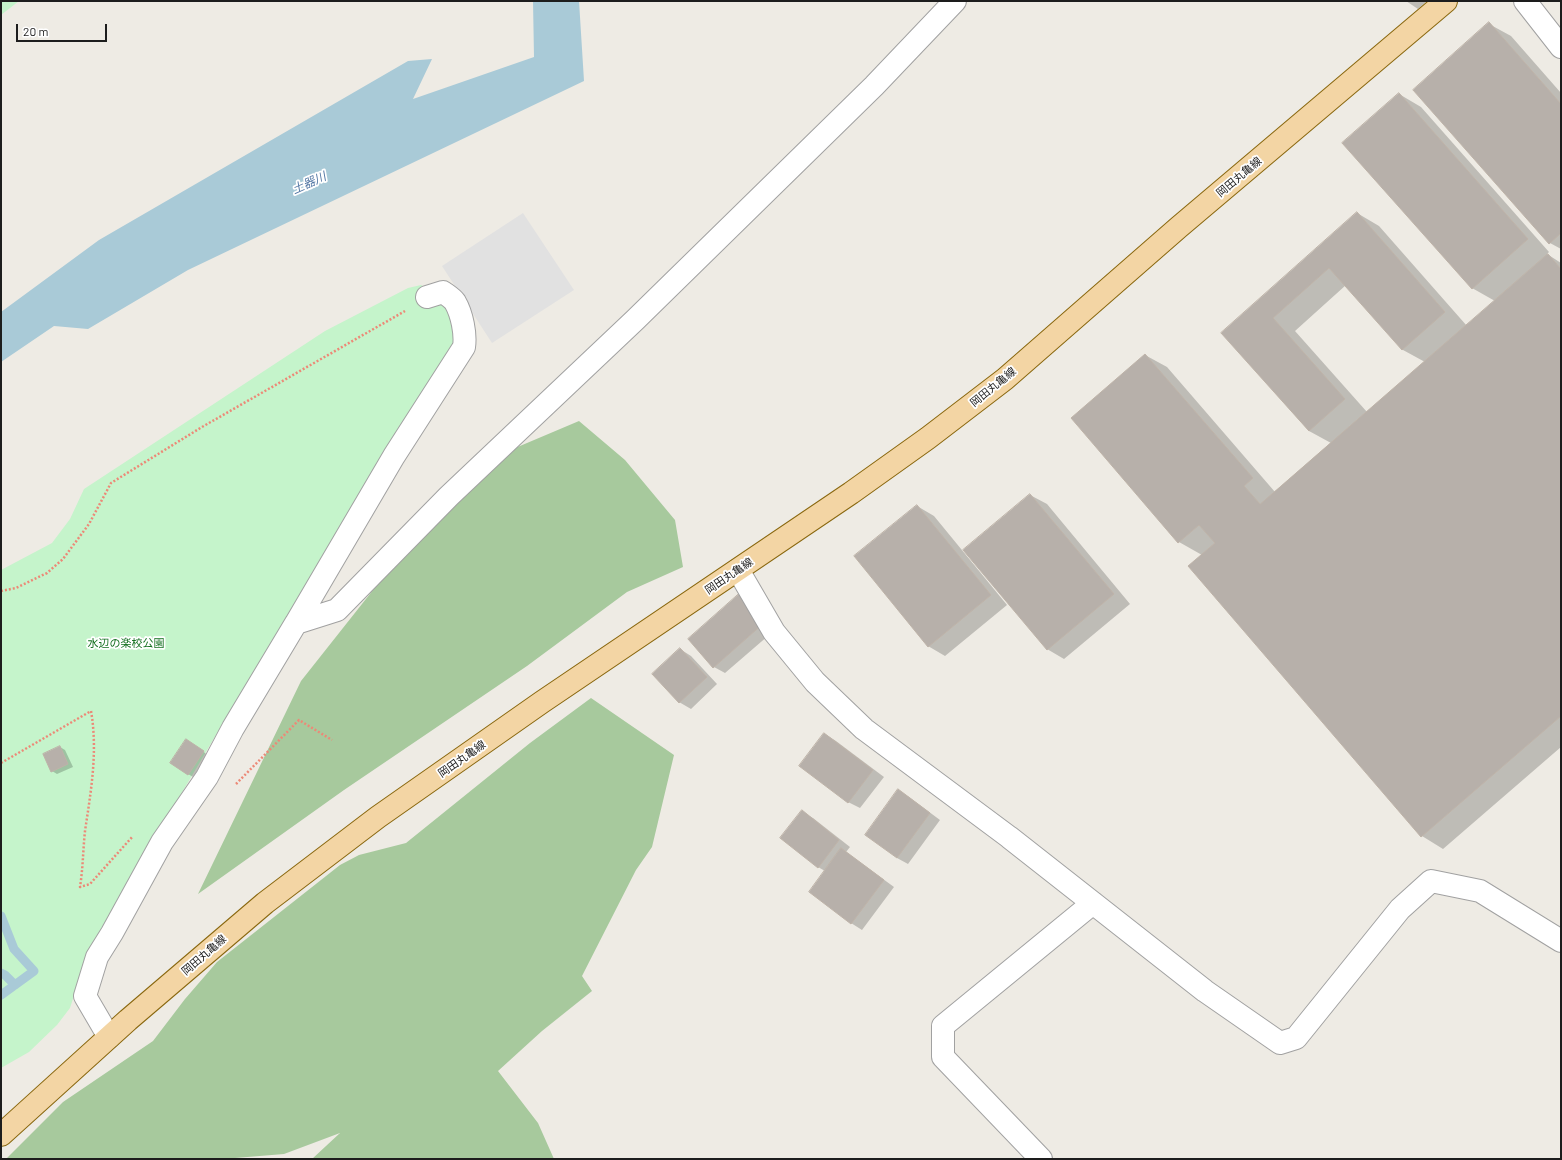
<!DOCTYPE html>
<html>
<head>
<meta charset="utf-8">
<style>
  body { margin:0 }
  #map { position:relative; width:1562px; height:1160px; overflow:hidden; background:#eeebe4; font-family:Barlow,sans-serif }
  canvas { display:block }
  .frame { position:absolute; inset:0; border:2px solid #1d1d1d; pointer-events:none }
  .scale { position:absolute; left:16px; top:24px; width:91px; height:18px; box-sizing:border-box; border:2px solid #1d1d1d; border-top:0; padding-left:5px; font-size:12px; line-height:14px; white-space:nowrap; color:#1d1d1d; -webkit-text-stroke:3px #fff; paint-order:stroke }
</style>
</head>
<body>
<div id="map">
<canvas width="1562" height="1160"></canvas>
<div class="frame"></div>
<div class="scale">20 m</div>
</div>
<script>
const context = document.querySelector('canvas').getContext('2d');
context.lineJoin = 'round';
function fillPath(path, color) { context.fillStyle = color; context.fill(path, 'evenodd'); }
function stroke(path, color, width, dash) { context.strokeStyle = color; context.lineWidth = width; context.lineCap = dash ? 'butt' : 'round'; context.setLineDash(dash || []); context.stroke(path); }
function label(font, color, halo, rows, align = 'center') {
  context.font = font + ' Barlow,"Noto Sans JP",sans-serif'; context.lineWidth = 3.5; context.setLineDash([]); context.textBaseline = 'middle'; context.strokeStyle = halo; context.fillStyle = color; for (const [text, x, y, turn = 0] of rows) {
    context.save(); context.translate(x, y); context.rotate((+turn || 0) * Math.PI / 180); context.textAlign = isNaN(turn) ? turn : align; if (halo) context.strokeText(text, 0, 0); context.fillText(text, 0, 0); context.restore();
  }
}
const forest = new Path2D(`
  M579 421 625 460 675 520 683 567 627 592 527 666 344 790 198 894 301 681 377 585 501 454Z
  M591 698 674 755 652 847 636 870 582 976 592 991 542 1031 498 1071 538 1123 554 1159H312L340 1133 284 1154 223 1159H6L63 1102 153 1041 185 999 217 962 340 865 359 855 406 843 530 743Z`);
const park = new Path2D(`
  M1 1H19L1 15Z
  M421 285 445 297 460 342 223 723 154 840 78 983 70 1008 57 1025 29 1052 1 1068V570L52 543 70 519 84 489 325 331 408 288Z`);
const parking = new Path2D(`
  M523 213 574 290 492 343 442 266Z`);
const water = new Path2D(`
  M533 1H579L584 81 188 270 88 329 54 326 1 362V312L99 240 408 61 432 59 413 99 534 57Z`);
const shadow = new Path2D(`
  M1406 1H1427L1418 9Z
  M1489 24 1511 36 1561 93V249L1550 243Z
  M1399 94 1421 107 1549 252 1547 254 1561 263V747L1443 849 1422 836 1202 555 1179 542 1145 355 1167 367 1275 492 1331 443 1309 431 1222 333 1357 213 1379 226 1467 326 1495 301 1472 288ZM1346 285 1403 350 1425 362 1367 412 1295 331Z
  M1030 495 1047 504 1130 604 1064 659 1047 649Z
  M917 506 934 516 1007 605 945 656 928 646Z
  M740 595 776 629 725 673 714 667Z
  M680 649 691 656 717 684 691 709 679 702Z
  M825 734 836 741 884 777 860 808 848 802Z
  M192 744 208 755 193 777 188 774Z
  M60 747 65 750 73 767 57 774 52 771Z
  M898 790 909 797 940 820 908 864 897 858Z
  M802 812 813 818 850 847 846 852 894 887 862 930 851 923 825 871 818 867Z`);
const stream = new Path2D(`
  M1 916 14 949 34 971 1 995
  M1 973 5 975 15 985`);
const building = new Path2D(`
  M1489 22 1561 104V233L1549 244 1413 90Z
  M1399 93 1528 239 1472 289 1342 143Z
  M1357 212 1445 312 1402 350 1329 268 1273 318 1345 399 1309 431 1221 333Z
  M1548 254 1561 269V716L1421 837 1188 566 1215 543 1199 525 1178 543 1071 418 1145 354 1253 478 1244 486 1260 504Z
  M1030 494 1114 594 1047 650 963 550Z
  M917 505 991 595 928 647 854 556Z
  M740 593 765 622 713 668 688 639Z
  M680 648 707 677 679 703 652 674Z
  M824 733 873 770 848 803 799 766Z
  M186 739 204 751 188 775 170 763Z
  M60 746 68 764 51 772 43 754Z
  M898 789 930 813 897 858 865 835Z
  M802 810 839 840 818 868 780 838Z
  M841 848 884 880 851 924 809 892Z`);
const path = new Path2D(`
  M1 591 16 588 47 573 63 559 89 524 111 483 202 427 405 311
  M1 763 91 711C98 751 91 791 85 831 83 850 83 868 80 887L90 884 133 836
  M236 784 299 720 332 740`);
const minor = new Path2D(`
  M1525 1 1561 47
  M738 570 774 632 815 682 864 729 1009 837 1205 991 1280 1043 1296 1038 1400 909 1431 881 1480 891 1561 941
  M296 623 394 456 464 347C466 334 462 314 455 302 452 298 447 295 443 292L427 297
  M109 1037 85 996 97 957 112 933 162 842 207 777 233 728 296 623 337 610 449 496 635 320 874 86 955 1
  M1041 1159 943 1057V1026L1093 903`);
const major = new Path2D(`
  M1 1135 128 1020 265 903 378 817 542 702 851 493 928 438 1005 379 1179 227 1446 1`);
const streetNames = [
  ["岡田丸亀線",1239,177,-40],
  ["岡田丸亀線",993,387,-39],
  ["岡田丸亀線",729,576,-34],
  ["岡田丸亀線",462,759,-35],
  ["岡田丸亀線",204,955,-41]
];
const parkNames = [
  ["水辺の楽校公園",126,643]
];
const waterNames = [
  ["土器川",309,183,-24]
];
fillPath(forest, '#a7c99d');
fillPath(park, '#c5f4cb');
fillPath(parking, '#e1e1e1');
fillPath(water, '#a9cad7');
fillPath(shadow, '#0003');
stroke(stream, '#a9cad7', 9);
fillPath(building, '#b7b0aa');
stroke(building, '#beb3a8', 1);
stroke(minor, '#a1a1a1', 24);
stroke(major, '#89670e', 24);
stroke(path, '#ec8977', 2.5, [2, 2]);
stroke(minor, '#fff', 22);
stroke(major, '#f3d5a4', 22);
label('11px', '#1d1d1d', '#fff', streetNames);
label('11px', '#167122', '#fff', parkNames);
label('italic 12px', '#5377a4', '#fff', waterNames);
</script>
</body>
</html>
